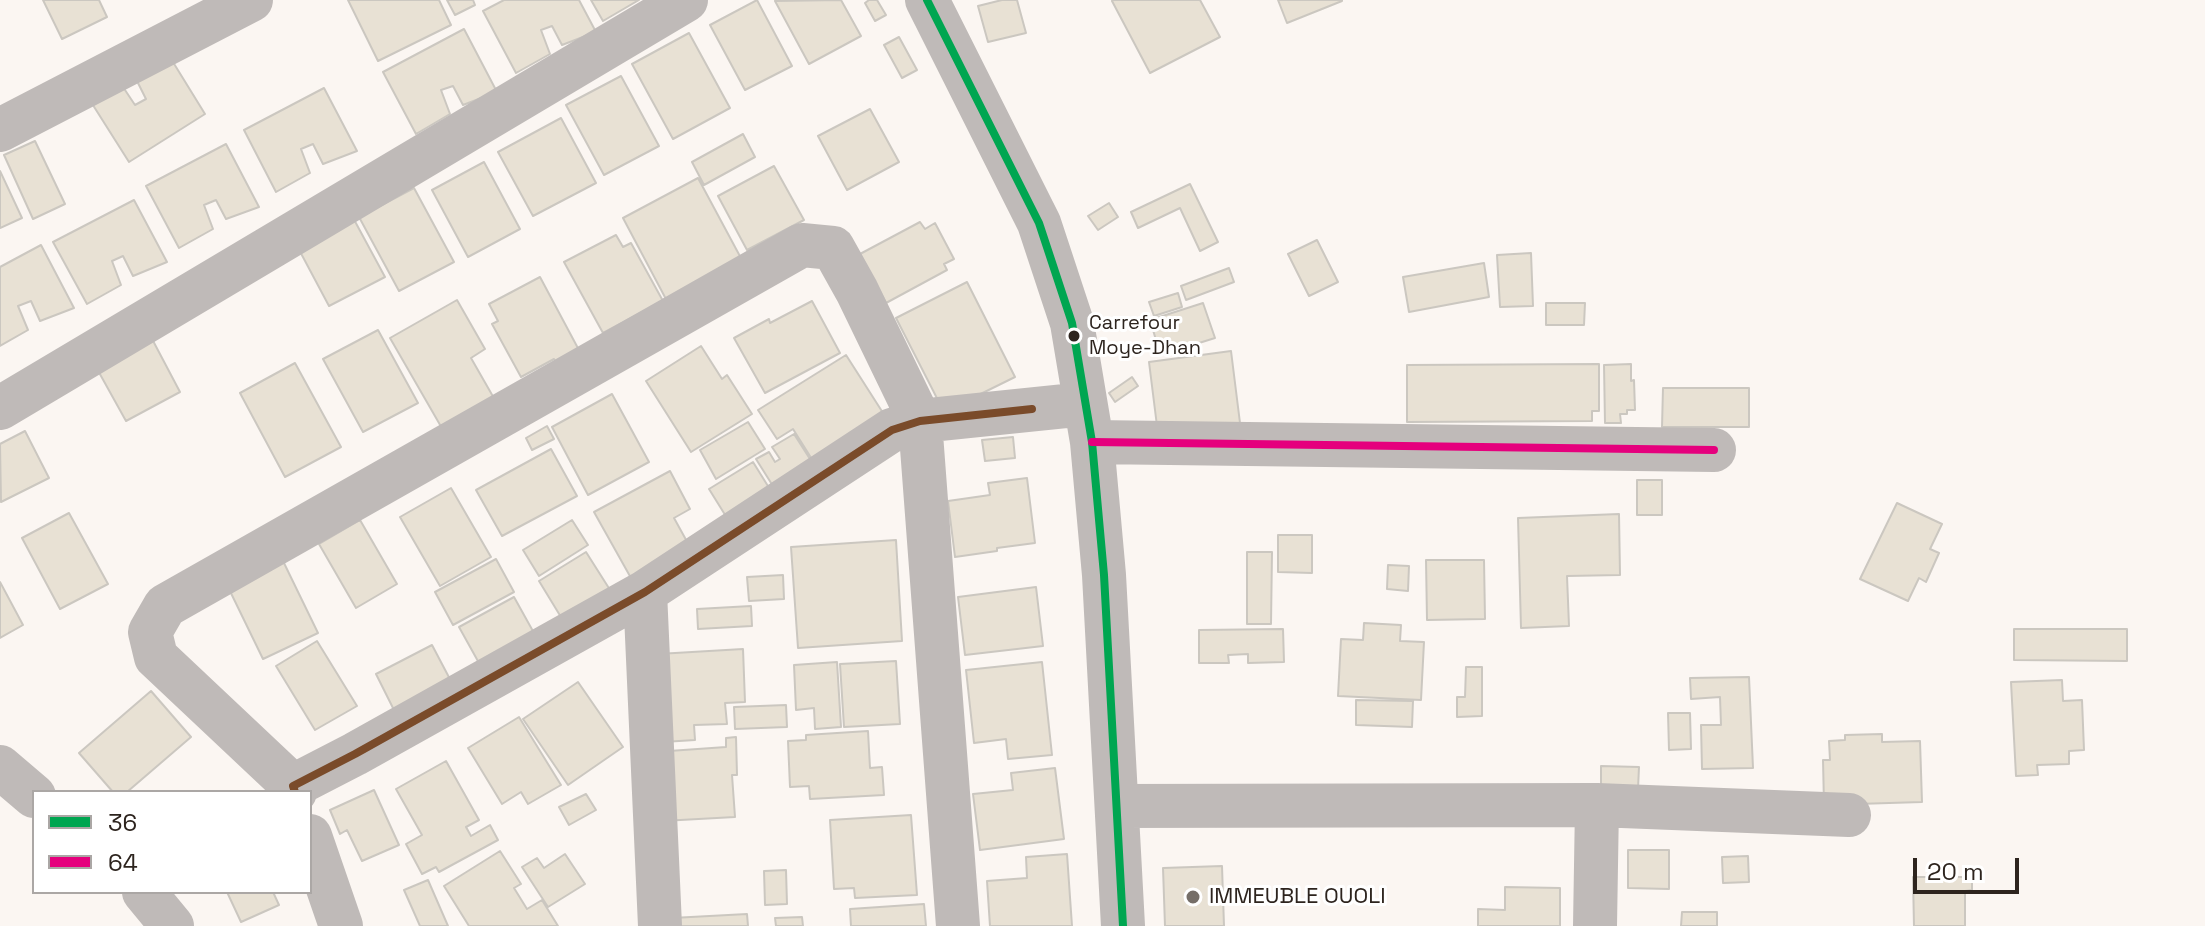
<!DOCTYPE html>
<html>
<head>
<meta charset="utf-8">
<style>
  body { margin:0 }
  #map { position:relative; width:2205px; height:926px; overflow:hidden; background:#fbf6f2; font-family:"Space Grotesk",sans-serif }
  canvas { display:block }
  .legend { position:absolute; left:32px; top:790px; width:280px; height:104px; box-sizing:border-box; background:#fff; border:2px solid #aba7a5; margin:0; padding:10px 14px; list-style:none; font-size:24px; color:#2d241e }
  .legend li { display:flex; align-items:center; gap:16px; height:40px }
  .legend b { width:40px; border:2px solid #aba7a5 }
  .scale { position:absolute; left:1913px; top:858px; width:106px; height:36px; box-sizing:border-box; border:4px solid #2d241e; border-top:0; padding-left:10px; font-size:24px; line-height:28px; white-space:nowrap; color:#2d241e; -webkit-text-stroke:6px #fff; paint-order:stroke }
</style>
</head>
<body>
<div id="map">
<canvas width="2205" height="926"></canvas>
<ul class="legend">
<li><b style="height:10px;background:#00a651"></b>36</li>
<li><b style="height:10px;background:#e5007d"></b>64</li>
</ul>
<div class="scale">20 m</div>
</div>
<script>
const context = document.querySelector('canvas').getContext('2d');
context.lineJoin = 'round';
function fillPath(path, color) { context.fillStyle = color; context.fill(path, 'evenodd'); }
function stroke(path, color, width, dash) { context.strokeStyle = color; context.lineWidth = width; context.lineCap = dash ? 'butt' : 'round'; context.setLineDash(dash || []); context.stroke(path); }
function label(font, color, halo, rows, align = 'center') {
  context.font = font + ' "Space Grotesk",sans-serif'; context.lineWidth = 6; context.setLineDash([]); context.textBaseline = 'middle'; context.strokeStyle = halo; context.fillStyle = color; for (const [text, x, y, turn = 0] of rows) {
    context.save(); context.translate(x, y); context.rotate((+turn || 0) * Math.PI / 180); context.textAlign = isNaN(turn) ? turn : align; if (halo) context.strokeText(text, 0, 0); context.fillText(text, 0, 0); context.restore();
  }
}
const building = new Path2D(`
  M43 0H99L107 17 62 39Z
  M348 0H439L451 25 378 61Z
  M447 0H473L475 5 455 15Z
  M504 0H579L596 32 562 45 552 26 541 30 550 54 516 73 483 11Z
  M591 0H639L603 21Z
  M757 0 792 66 745 90 710 25Z
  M841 0 861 36 809 64 775 1Z
  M869 0H877L886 15 875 21 865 3Z
  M1002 0H1017L1026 33 988 42 978 6Z
  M1114 0H1200L1220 37 1150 73 1112 1Z
  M1278 0H1342V1L1287 23Z
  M464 29 497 92 463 105 453 86 441 90 450 114 416 134 383 72Z
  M689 33 730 108 673 139 632 64Z
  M899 37 917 70 902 78 884 45Z
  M168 54 205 114 129 162 91 102 123 87 135 105 146 99 135 77Z
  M621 76 659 146 604 175 566 105Z
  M324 88 357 151 323 164 313 144 301 149 310 173 276 192 244 130Z
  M870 109 899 162 847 190 818 136Z
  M561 118 596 183 533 216 498 152Z
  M743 134 755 157 704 185 692 162Z
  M35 141 65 204 33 219 4 155Z
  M226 144 259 207 226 219 216 200 204 205 213 229 179 248 146 186Z
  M484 162 520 229 468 257 432 190Z
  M774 166 804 220 747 250 718 196Z
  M0 171 22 218 0 228Z
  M698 178 742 260 667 301 623 218Z
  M1190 184 1218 242 1200 251 1180 208 1138 228 1131 212Z
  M414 188 454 262 399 291 359 217Z
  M134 200 167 262 133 276 123 256 112 261 121 285 87 304 53 242Z
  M1109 203 1118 217 1098 230 1088 216Z
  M351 214 385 277 329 306 296 244Z
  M920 222 925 229 935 223 954 259 944 264 947 270 886 303 860 254Z
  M616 235 623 247 631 243 663 301 603 333 564 262Z
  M1317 240 1338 282 1309 296 1288 254Z
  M41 245 74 308 40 321 31 301 18 306 28 330 0 346V267Z
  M1531 253 1533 306 1500 307 1497 255Z
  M1484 263 1489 297 1409 312 1403 277Z
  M1229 268 1234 282 1186 300 1181 286Z
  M540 277 580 352 557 364 554 359 521 377 492 324 498 321 489 304Z
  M967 282 1015 377 944 412 896 318Z
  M1178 293 1182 307 1154 316 1149 302Z
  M457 300 485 349 471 358 495 400 443 430 390 338Z
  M812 301 840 353 765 393 734 338 769 319 770 323Z
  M1203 303 1215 338 1183 348 1182 344 1159 350 1150 320Z
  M1546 303H1585L1584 325H1546Z
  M378 330 418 403 363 432 323 359Z
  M151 337 180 392 126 421 96 367Z
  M701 346 722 379 727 375 752 414 691 452 646 381Z
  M1231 351 1240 423 1158 434 1149 362Z
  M846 355 892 427 820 472 793 429 777 439 758 410Z
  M295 363 341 447 285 477 240 393Z
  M1599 364V411H1592V421L1407 422V365Z
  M1631 364V381L1634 380 1635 410H1627V414H1620L1621 423H1605L1604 365Z
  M1132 377 1138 386 1115 402 1109 393Z
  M1663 388H1749V427H1662Z
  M612 394 649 462 588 495 552 427Z
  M748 422 765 449 716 479 700 450Z
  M547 426 554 439 532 450 526 438Z
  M25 431 49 478 1 502 0 444Z
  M794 434 817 470 778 494 756 459 769 452 775 462 780 459 772 447Z
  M1013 437 1015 458 985 461 982 440Z
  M551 449 577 496 502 536 476 490Z
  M753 462 776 499 732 526 709 489Z
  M670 471 690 509 674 518 690 547 631 578 594 512Z
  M1027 478 1035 543 997 548V551L955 557 948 501 990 495 988 483Z
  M1637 480H1662V515H1637Z
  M451 488 491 557 440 586 400 517Z
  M1897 503 1942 524 1930 549 1939 553 1926 582 1919 578 1908 601 1860 579Z
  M69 513 108 584 60 609 22 538Z
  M1619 514 1620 575 1567 576 1569 626 1521 628 1518 518Z
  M360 520 397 584 356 608 319 544Z
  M572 520 588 545 539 576 523 550Z
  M1278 535H1312V573L1278 572Z
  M896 540 902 641 798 648 791 547Z
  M586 552 612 593 564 622 539 581Z
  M1247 552H1272L1271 624H1247Z
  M496 559 514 592 453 625 435 592Z
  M1426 560H1484L1485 619 1427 620Z
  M283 561 318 633 263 659 228 587Z
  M1388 565 1409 566 1408 591 1387 589Z
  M783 575 784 599 749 601 747 577Z
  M0 582 23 625 0 638Z
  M1036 587 1043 646 965 655 958 597Z
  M514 597 534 633 479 663 459 627Z
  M751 606 752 626 698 629 697 609Z
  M1364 623 1401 625 1400 641 1424 642 1421 700 1338 696 1341 639 1363 640Z
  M1283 629 1284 662 1248 663V654L1228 655 1229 663H1199V630Z
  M2014 629H2127V661L2014 660Z
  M317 641 357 706 315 730 276 666Z
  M432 645 452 683 395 712 376 674Z
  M743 649 745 702 725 703 727 724 694 725 695 740 663 742 658 654Z
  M896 661 900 724 844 727 840 664Z
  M837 662 841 727 815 729 814 708 796 710 794 665Z
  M1042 662 1052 755 1008 759 1006 739 974 743 966 670Z
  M1466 667H1482V716L1457 717V697H1465Z
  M1749 677 1753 768 1702 769 1701 725H1721L1720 697 1691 699 1690 678Z
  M2062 680 2063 701 2082 700 2084 750 2069 751V764L2037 765 2038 775 2016 776 2011 682Z
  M578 682 623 747 568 785 523 719Z
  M151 691 191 737 127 792H113L79 753Z
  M1356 700 1413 701 1412 727 1356 725Z
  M786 705 787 727 735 729 734 707Z
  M1668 713H1690L1691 749 1669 750Z
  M519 717 561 785 528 804 521 792 502 804 468 748Z
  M868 731 870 768 882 767 884 795 810 799 809 786 790 787 788 741 806 740V735Z
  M1882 734V742L1920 741 1922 802 1824 805 1823 760H1830L1829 741 1845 740V735Z
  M736 737 737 775H732L735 817 662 821 669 751 726 747V738Z
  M446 761 479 820 466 827 471 836 490 825 498 840 439 872 436 867 422 874 406 844 422 835 396 789Z
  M1601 766 1639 767 1638 789 1601 787Z
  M1055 768 1064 839 980 850 973 794 1013 790 1011 773Z
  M374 790 399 845 362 861 347 830 340 834 330 810Z
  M586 794 596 810 569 825 559 807Z
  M911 815 917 895 855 898 854 888 834 889 830 820Z
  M1628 850H1669V889L1628 888Z
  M500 851 521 884 514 888 527 909 542 900 558 926H469L444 886Z
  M565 854 585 884 548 907 522 867 537 858 544 868Z
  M1067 854 1072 926H990L987 881 1027 878 1026 857Z
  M1748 856 1749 882 1723 883 1722 857Z
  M1222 866 1224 926H1165L1163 868Z
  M786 870 787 904 765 905 764 871Z
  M1913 877H1965V881H1972V890L1965 891V926H1914Z
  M428 880 448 926H420L404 890Z
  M1505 887 1560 888V926H1478V909L1505 910Z
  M227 892H273L279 905 241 922Z
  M924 904 926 926H851L850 909Z
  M1682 912H1717V926H1681Z
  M747 914 748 926H672V918Z
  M802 917 803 926H776L775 918Z`);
const minor = new Path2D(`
  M927 0 1039 223 1072 323 1092 442 1104 575 1123 926
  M0 130 251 0
  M0 408 686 0
  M1092 442 1714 450
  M645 592 660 926
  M0 767 34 796
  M293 786 156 657 150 632 165 606 802 245 833 248 857 291 920 421 958 926
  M295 792 293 786 355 754 645 592 892 430 920 421 1085 404
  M1117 806 1597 805 1849 815
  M310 836 341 926
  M144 892 172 926
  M1595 926 1597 805`);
const bus1 = new Path2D(`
  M927 0 1039 223 1072 323 1092 442 1104 575 1123 926`);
const bus2 = new Path2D(`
  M1092 442 1714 450`);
const bus3 = new Path2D(`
  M295 792 293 786 355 754 645 592 892 430 920 421 1032 409`);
const markers = [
  [1074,336,7,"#2d241e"],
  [1193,897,8,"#756e68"]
];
const busNames = [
  ["Carrefour",1089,324],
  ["Moye-Dhan",1089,349]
];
const poiNames = [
  ["IMMEUBLE OUOLI",1209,897]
];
fillPath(building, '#e8e1d4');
stroke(building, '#cbc7c0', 2);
stroke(minor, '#bfbab8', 44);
stroke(bus1, '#00a651', 8);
stroke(bus2, '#e5007d', 8);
stroke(bus3, '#7a4b2a', 8);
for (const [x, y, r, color] of markers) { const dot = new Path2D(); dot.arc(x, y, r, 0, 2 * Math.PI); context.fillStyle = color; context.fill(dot); stroke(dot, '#fff', 3); }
label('20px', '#2d241e', '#fff', busNames, 'left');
label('22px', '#2d241e', '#fff', poiNames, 'left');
</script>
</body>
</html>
